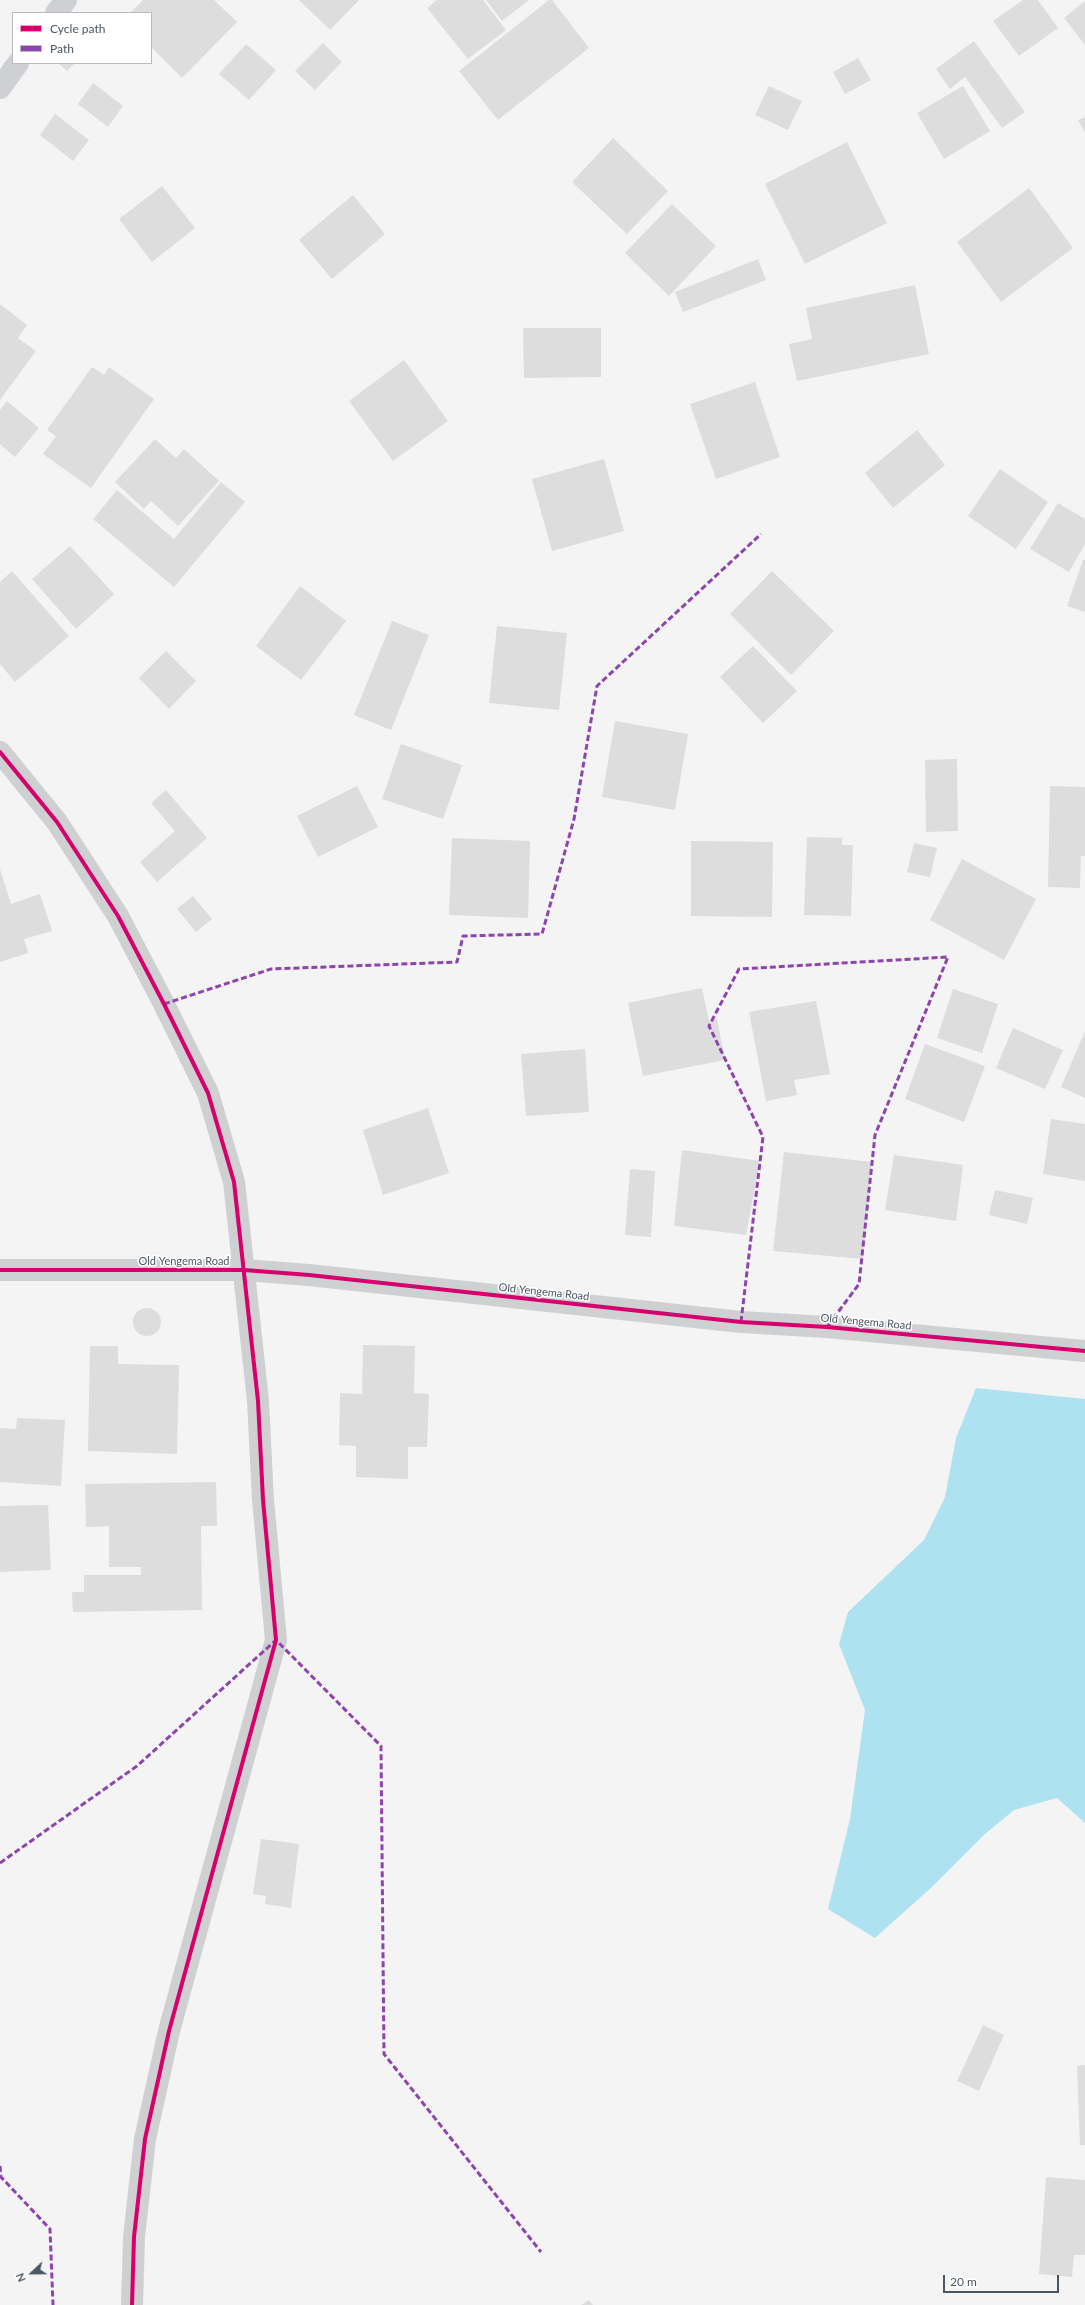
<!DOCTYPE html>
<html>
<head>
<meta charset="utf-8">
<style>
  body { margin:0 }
  #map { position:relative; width:1085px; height:2305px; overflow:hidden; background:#f4f4f4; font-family:Lato,sans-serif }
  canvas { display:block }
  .legend { position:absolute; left:12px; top:12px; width:140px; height:52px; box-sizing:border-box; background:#fff; border:1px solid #b7bbc0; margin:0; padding:5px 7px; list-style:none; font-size:12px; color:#4a5661 }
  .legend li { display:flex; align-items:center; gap:8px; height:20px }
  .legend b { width:20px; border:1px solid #b7bbc0 }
  .north { position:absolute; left:12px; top:2253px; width:40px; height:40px; -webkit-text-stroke:3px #fff; paint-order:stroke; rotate:248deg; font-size:11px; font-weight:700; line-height:16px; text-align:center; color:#4a5661 }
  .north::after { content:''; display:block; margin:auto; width:14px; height:18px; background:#4a5661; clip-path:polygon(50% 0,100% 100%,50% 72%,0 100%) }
  .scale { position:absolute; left:943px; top:2275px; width:116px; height:18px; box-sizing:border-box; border:2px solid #4a5661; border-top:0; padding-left:5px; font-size:12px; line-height:14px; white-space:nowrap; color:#4a5661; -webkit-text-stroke:3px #fff; paint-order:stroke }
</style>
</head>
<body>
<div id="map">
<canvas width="1085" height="2305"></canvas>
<ul class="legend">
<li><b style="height:5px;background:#d6006c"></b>Cycle path</li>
<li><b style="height:5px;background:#8e44ad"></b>Path</li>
</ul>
<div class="north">N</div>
<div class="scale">20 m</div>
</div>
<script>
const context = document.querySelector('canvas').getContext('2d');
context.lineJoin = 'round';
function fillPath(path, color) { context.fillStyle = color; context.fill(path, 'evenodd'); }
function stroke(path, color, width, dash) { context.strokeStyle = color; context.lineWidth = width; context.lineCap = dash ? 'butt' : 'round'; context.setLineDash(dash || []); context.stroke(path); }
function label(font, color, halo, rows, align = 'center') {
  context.font = font + ' Lato,sans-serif'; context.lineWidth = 3; context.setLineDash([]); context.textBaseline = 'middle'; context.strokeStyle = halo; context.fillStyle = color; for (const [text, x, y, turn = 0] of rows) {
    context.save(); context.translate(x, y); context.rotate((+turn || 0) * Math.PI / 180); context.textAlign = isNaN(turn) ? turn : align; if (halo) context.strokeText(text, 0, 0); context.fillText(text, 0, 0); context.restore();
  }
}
const water = new Path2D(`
  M976 1388 1085 1399V1823L1057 1798 1014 1810 985 1834 933 1886 875 1938 828 1909 850 1819 865 1710 839 1644 848 1612 924 1540 945 1497 956 1438Z`);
const building = new Path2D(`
  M143 0H214L237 22 182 78 151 47V13H130Z
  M299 0H359L330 30Z
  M437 0H483L506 30 468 59 427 8Z
  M486 0H529L502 21Z
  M549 0H552L589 48 498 120 459 71Z
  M1023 0H1038L1058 28 1019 56 993 21Z
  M1085 1V45L1064 18Z
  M974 41 1025 112 1002 128 965 77 950 89 936 69Z
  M323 43 342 62 315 90 295 71Z
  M246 44 276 70 249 100 219 74Z
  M858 58 871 80 845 94 833 72Z
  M58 63H75L67 71Z
  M93 83 123 106 108 127 78 104Z
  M769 86 802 101 788 130 755 115Z
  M963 86 990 131 944 159 917 113Z
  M55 114 89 140 73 161 40 135Z
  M1085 117V133L1078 120Z
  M613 138 668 191 627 234 572 182Z
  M847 142 887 223 805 264 765 184Z
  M162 186 195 228 152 262 119 219Z
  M1029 188 1073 248 1001 302 957 242Z
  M353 195 385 234 332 279 299 240Z
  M672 204 716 246 669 296 625 253Z
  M758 259 766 280 683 312 675 292Z
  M915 285 929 354 797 381 789 344 812 339 806 308Z
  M0 304 27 325 18 338 36 351 0 400Z
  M523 328H601V377L524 378Z
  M404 360 448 421 393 461 349 401Z
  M92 367 104 375 109 367 154 399 91 488 43 454 56 436 47 430Z
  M755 382 780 457 716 479 690 404Z
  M7 401 39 428 15 457 0 444V410Z
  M917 430 945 465 893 508 865 473Z
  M155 439 176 458 184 449 219 481 178 526 151 501 144 509 115 482Z
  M604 459 624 531 552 551 532 479Z
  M1000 469 1048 502 1016 549 968 516Z
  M221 482 245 502 174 587 93 519 117 490 174 539Z
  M1058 503 1085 519V544L1069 572 1030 549Z
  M70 546 114 594 76 629 32 579Z
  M1083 560H1085V612L1067 606Z
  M12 571 69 636 15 682 0 664V582Z
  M772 571 834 631 791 675 730 614Z
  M300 586 346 621 301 680 256 646Z
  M392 621 429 635 391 730 354 715Z
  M497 626 567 633 559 710 489 703Z
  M753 646 797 691 763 723 720 677Z
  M166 651 196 681 169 709 139 678Z
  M615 721 688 734 675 810 602 797Z
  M401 744 462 765 443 819 382 799Z
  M957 759 958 831 926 832 925 760Z
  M357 786 378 827 318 857 297 816Z
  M1050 786 1085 787V856H1081L1080 888 1048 887Z
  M166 790 207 838 157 882 140 862 175 831 151 803Z
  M807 837 842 838V845H853L851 916 804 915Z
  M452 838 530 841 528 918 449 915Z
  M691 841 773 842 772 917 691 916Z
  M914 843 937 848 930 877 907 872Z
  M962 859 1036 899 1004 960 930 920Z
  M0 869 11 904 40 894 52 931 24 939 28 953 0 962Z
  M193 896 212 919 196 932 177 909Z
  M702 988 709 1021 717 1019 725 1060 643 1076 628 1003Z
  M953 989 998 1004 982 1053 937 1038Z
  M816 1001 830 1074 794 1080 797 1095 766 1101 749 1012Z
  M1013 1028 1063 1050 1045 1089 996 1068Z
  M1085 1031V1098L1061 1087Z
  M925 1044 985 1066 964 1122 905 1099Z
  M585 1049 589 1112 526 1116 521 1054Z
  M428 1108 449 1173 383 1195 363 1130Z
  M1051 1119 1085 1124V1181L1043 1174Z
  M682 1150 760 1161 746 1235 674 1226Z
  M784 1152 872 1162 863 1259 773 1251Z
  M894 1155 963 1165 956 1221 885 1210Z
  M630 1169 655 1171 651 1237 625 1235Z
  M995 1190 1033 1198 1027 1224 989 1215Z
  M133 1322a14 14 0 1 1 28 0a14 14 0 1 1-28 0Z
  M363 1345 415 1346 414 1393 429 1394 427 1447H408V1479L356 1477V1446L339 1445 340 1393 362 1394Z
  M90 1346H118V1364L179 1365 177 1454 88 1451Z
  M17 1418 65 1420 61 1486 0 1482V1428L16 1429Z
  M216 1482 217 1526H201L202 1610 73 1612 72 1592H84V1575H141V1567H109V1526L86 1527 85 1484Z
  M48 1505 51 1570 0 1572V1506Z
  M261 1839 299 1844 291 1908 265 1904 266 1896 253 1894Z
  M983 2025 1004 2035 979 2091 957 2081Z
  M1085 2065V2145H1080L1077 2066Z
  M1046 2177 1085 2180V2255H1074L1072 2277 1039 2274Z
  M589 2300 593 2305H581Z`);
const minor = new Path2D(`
  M0 752 57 822 118 916 164 1004 208 1093 234 1182 258 1401 263 1500 276 1640 169 2031 145 2139 134 2237 132 2305
  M0 1270H244L309 1275 741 1322 827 1327 1085 1351`);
const secondary = new Path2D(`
  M56 13 66 0
  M0 88 18 63`);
const quiet = new Path2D(`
  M164 1004 271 969 457 962 463 936 542 934 574 819 597 686 761 534
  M741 1322 763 1137 709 1026 739 969 948 957 875 1135 859 1284 827 1327
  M0 1863 137 1766 276 1640 381 1746 384 2054 541 2252
  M0 2166 1 2177 50 2229 53 2305`);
const cycleway = new Path2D(`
  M0 752 57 822 118 916 164 1004 208 1093 234 1182 258 1401 263 1500 276 1640 169 2031 145 2139 134 2237 132 2305
  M0 1270H244L309 1275 741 1322 827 1327 1085 1351`);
const streetNames = [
  ["Old Yengema Road",184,1261],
  ["Old Yengema Road",544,1292,6],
  ["Old Yengema Road",866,1322,5]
];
fillPath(water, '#aee2f0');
fillPath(building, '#ddddde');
stroke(minor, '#ced0d2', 22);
stroke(secondary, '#ced0d4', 22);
stroke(quiet, '#8e44ad', 3, [6, 3]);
stroke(cycleway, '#d6006c', 4);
label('11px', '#4a5661', '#fff', streetNames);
</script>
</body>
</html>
